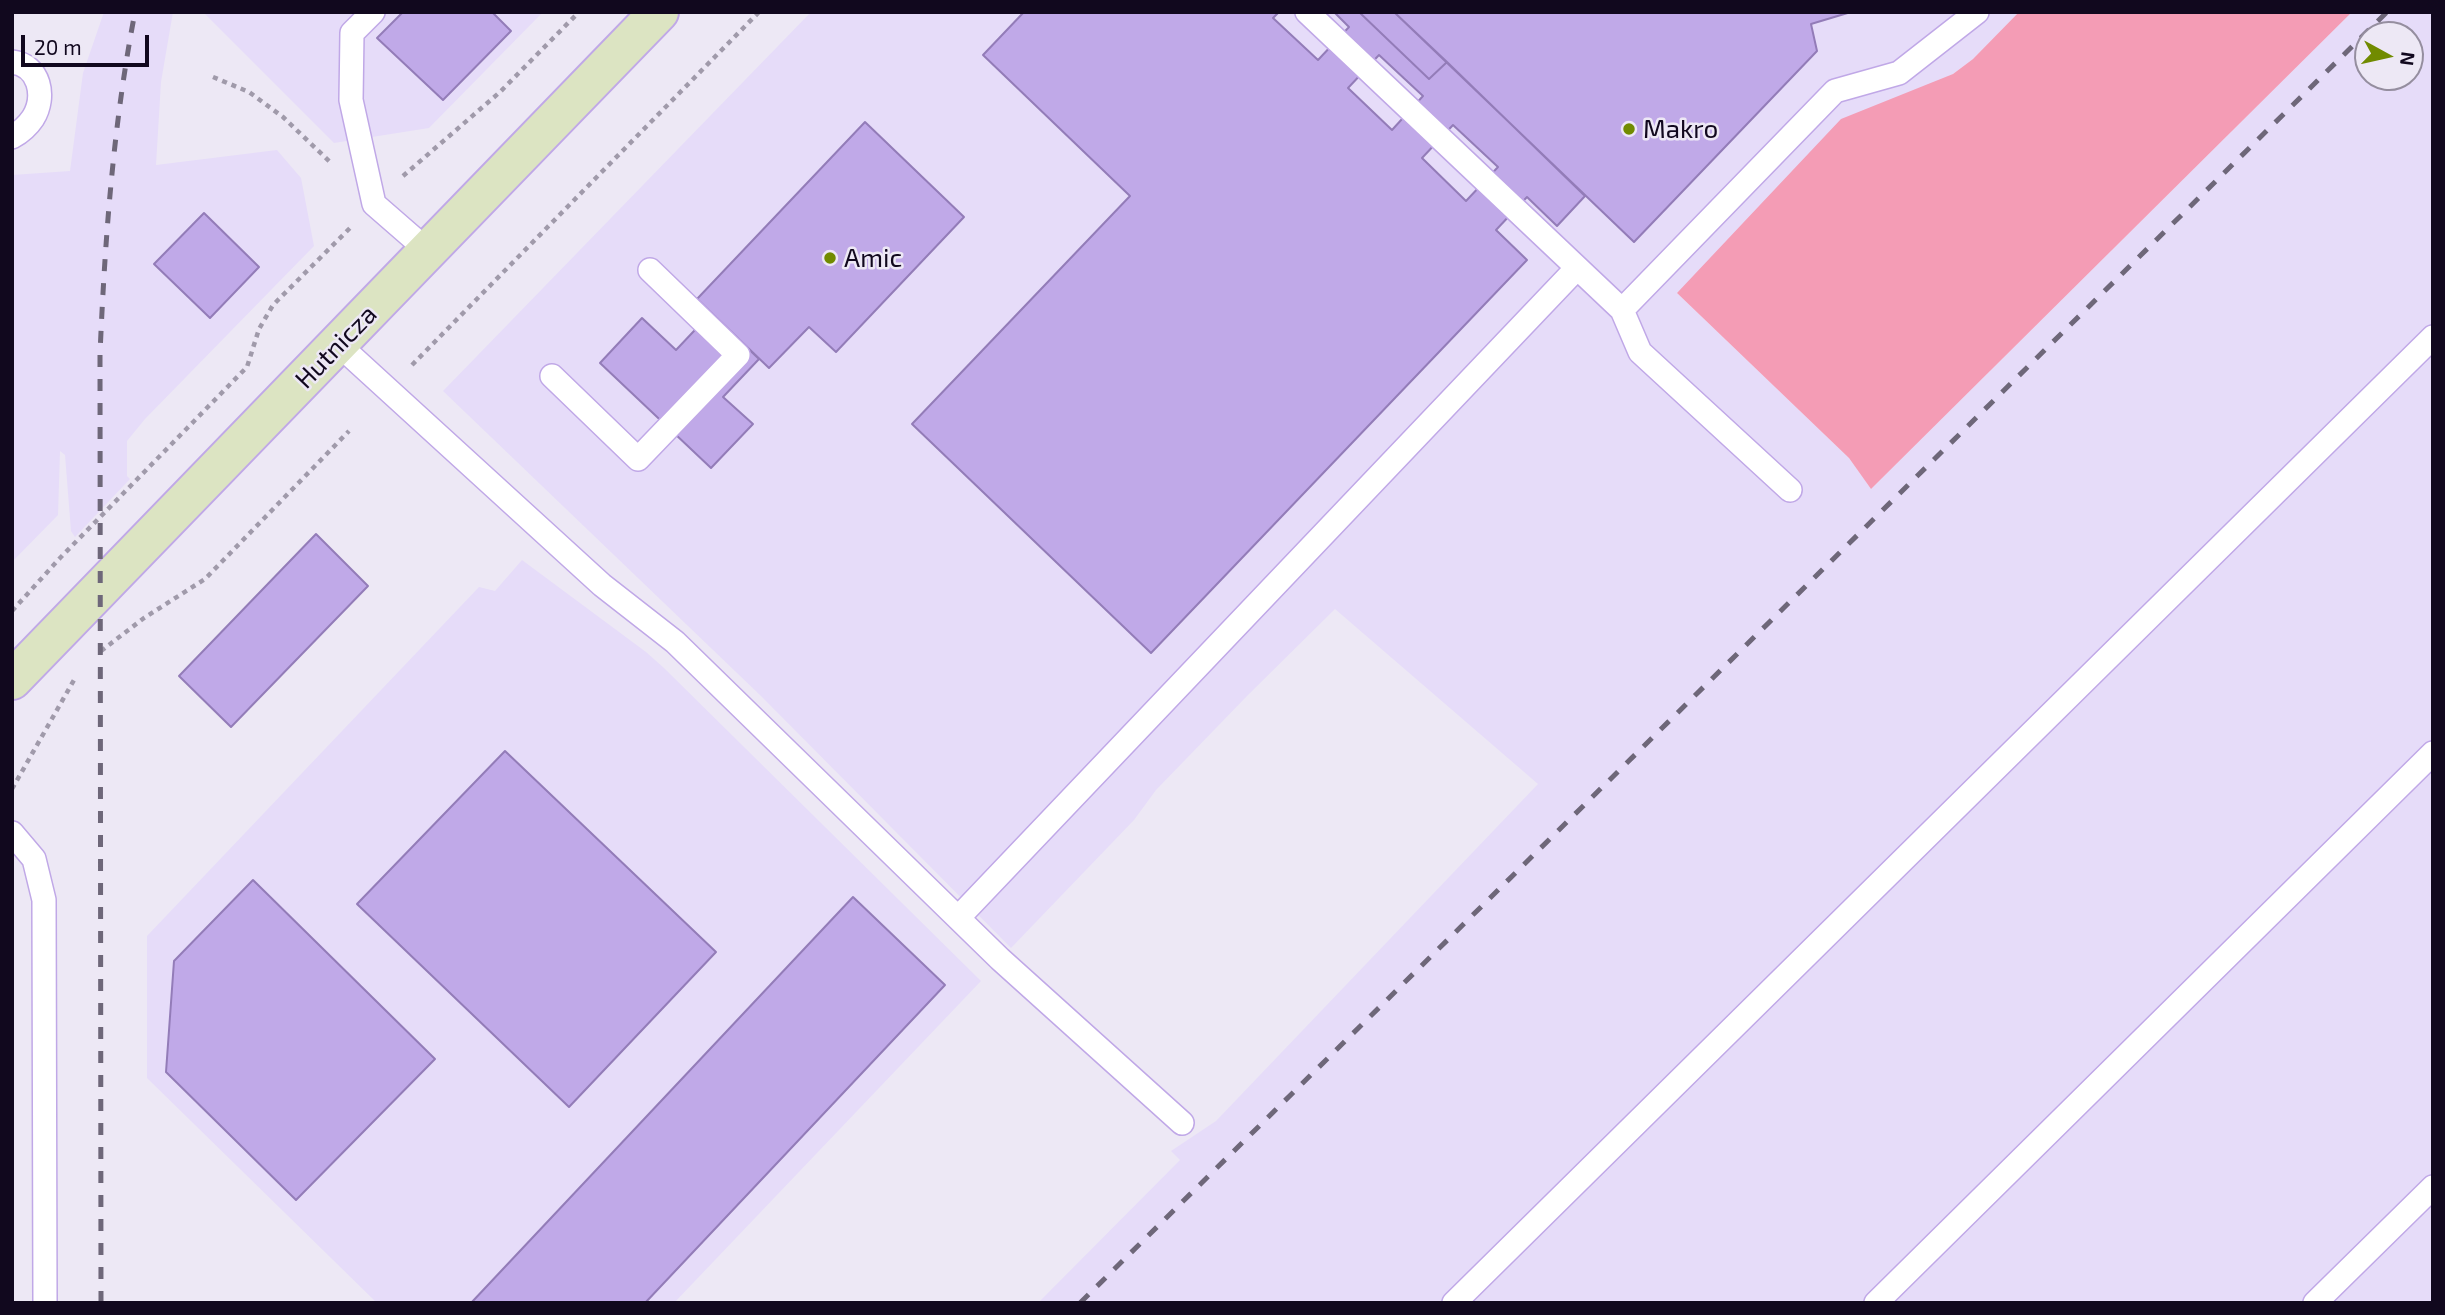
<!DOCTYPE html>
<html>
<head>
<meta charset="utf-8">
<style>
  body { margin:0 }
  #map { position:relative; width:2445px; height:1315px; overflow:hidden; background:#ede8f5; font-family:"Exo 2",sans-serif }
  canvas { display:block }
  .frame { position:absolute; inset:0; border:14px solid #11081e; pointer-events:none }
  .north { position:absolute; left:2354px; top:21px; width:70px; height:70px; box-sizing:border-box; background:#ede8f5; border:2px solid #958e9f; border-radius:50%; rotate:98deg; font-size:19px; font-weight:700; line-height:28px; text-align:center; color:#11081e }
  .north::after { content:''; display:block; margin:auto; width:24px; height:32px; background:#718b00; clip-path:polygon(50% 0,100% 100%,50% 72%,0 100%) }
  .scale { position:absolute; left:21px; top:35px; width:128px; height:32px; box-sizing:border-box; border:4px solid #11081e; border-top:0; padding-left:9px; font-size:21px; line-height:24px; white-space:nowrap; color:#11081e; -webkit-text-stroke:5px #ede8f5; paint-order:stroke }
</style>
</head>
<body>
<div id="map">
<canvas width="2445" height="1315"></canvas>
<div class="frame"></div>
<div class="north">N</div>
<div class="scale">20 m</div>
</div>
<script>
const context = document.querySelector('canvas').getContext('2d');
context.lineJoin = 'round';
function fillPath(path, color) { context.fillStyle = color; context.fill(path, 'evenodd'); }
function stroke(path, color, width, dash) { context.strokeStyle = color; context.lineWidth = width; context.lineCap = dash ? 'butt' : 'round'; context.setLineDash(dash || []); context.stroke(path); }
function label(font, color, halo, rows, align = 'center') {
  context.font = font + ' "Exo 2",sans-serif'; context.lineWidth = 5; context.setLineDash([]); context.textBaseline = 'middle'; context.strokeStyle = halo; context.fillStyle = color; for (const [text, x, y, turn = 0] of rows) {
    context.save(); context.translate(x, y); context.rotate((+turn || 0) * Math.PI / 180); context.textAlign = isNaN(turn) ? turn : align; if (halo) context.strokeText(text, 0, 0); context.fillText(text, 0, 0); context.restore();
  }
}
const built = new Path2D(`
  M104 12H173L161 82 156 165 277 150 301 178 314 246 145 419 127 441V476L130 479 75 537 71 531 65 455 60 451 58 515 12 562V175L70 171 83 73Z
  M203 12H543L429 128 334 143Z
  M811 12H2019L1973 59 1953 74 1914 91 1677 293 1849 458 1871 489 2352 12H2433V1303H1038L1180 1160 1171 1151 1216 1121 1538 784 1335 609 1247 696 1156 790 1134 820 1011 948 761 696 443 391ZM2368 35H2410V77H2368Z
  M522 560 646 652 664 668 981 981 674 1303H377L147 1078V936L479 587 495 591Z`);
const green = new Path2D(`
  M2019 12H2352L1871 489 1849 458 1677 293 1841 119 1953 74 1973 59Z`);
const building = new Path2D(`
  M403 12H492L511 31 443 100 377 38Z
  M1024 12H1279L1273 18 1318 60 1349 27 1334 12H1359L1429 79 1447 62 1585 196 1557 226 1527 197 1496 230 1527 260 1151 653 912 424 1130 196 983 55ZM1379 55 1423 96 1392 130 1348 88ZM1453 125 1498 167 1466 201 1422 158Z
  M1359 12H1394L1447 62 1429 79Z
  M1394 12H1851L1811 24 1817 51 1634 242Z
  M865 122 964 217 836 352 809 327 769 368 697 299Z
  M204 213 259 267 210 318 154 264Z
  M711 313 759 359 723 397 753 424 711 468 600 363 642 318 676 350Z
  M316 534 368 586 231 727 179 676Z
  M505 751 716 952 569 1107 357 904Z
  M253 880 435 1059 296 1200 166 1072 174 961Z
  M853 897 945 985 645 1303H471Z`);
const path = new Path2D(`
  M213 77 249 92 283 117 330 162
  M403 176 500 92 579 12
  M412 365 759 12
  M12 611 60 558 247 367 259 329 273 305 352 226
  M101 651 144 618 205 579 349 431
  M12 789 74 680`);
const service = new Path2D(`
  M373 12 352 33 351 100 374 204 428 251
  M1307 12 1622 310 1640 352 1790 490
  M12 62C40 65 46 97 33 118 27 127 21 132 12 137
  M1622 310 1835 91 1899 73 1977 12
  M338 344 602 585 675 642 1000 959 1182 1123
  M552 376 638 459 738 355 650 270
  M12 833 34 859 44 900 45 1303
  M958 918 1577 268
  M1454 1303 2433 337
  M1876 1303 2433 753
  M2315 1303 2433 1187`);
const secondary = new Path2D(`
  M12 680 659 12`);
const rail = new Path2D(`
  M101 1303 100 354C105 239 113 126 135 12
  M1080 1303 2387 12`);
const markers = [
  [1629,129,7,"#718b00"],
  [830,258,7,"#718b00"]
];
const poiNames = [
  ["Makro",1643,129],
  ["Amic",844,258]
];
const streetNames = [
  ["Hutnicza",336,347,-46]
];
fillPath(built, '#e6dcf9');
fillPath(green, '#f49cb5');
fillPath(building, '#c0a9e8');
stroke(building, '#937cb8', 2);
stroke(service, '#c0a8e7', 26);
stroke(secondary, '#c0a8e7', 42);
stroke(path, '#a09aaa', 4.5, [5, 5]);
stroke(service, '#fff', 23);
stroke(secondary, '#dce4c2', 38);
stroke(rail, '#6e6779', 5, [12, 12]);
for (const [x, y, r, color] of markers) { const dot = new Path2D(); dot.arc(x, y, r, 0, 2 * Math.PI); context.fillStyle = color; context.fill(dot); stroke(dot, '#ede8f5', 2.5); }
label('26px', '#11081e', '#ede8f5', poiNames, 'left');
label('26px', '#11081e', '#ede8f5', streetNames);
</script>
</body>
</html>
